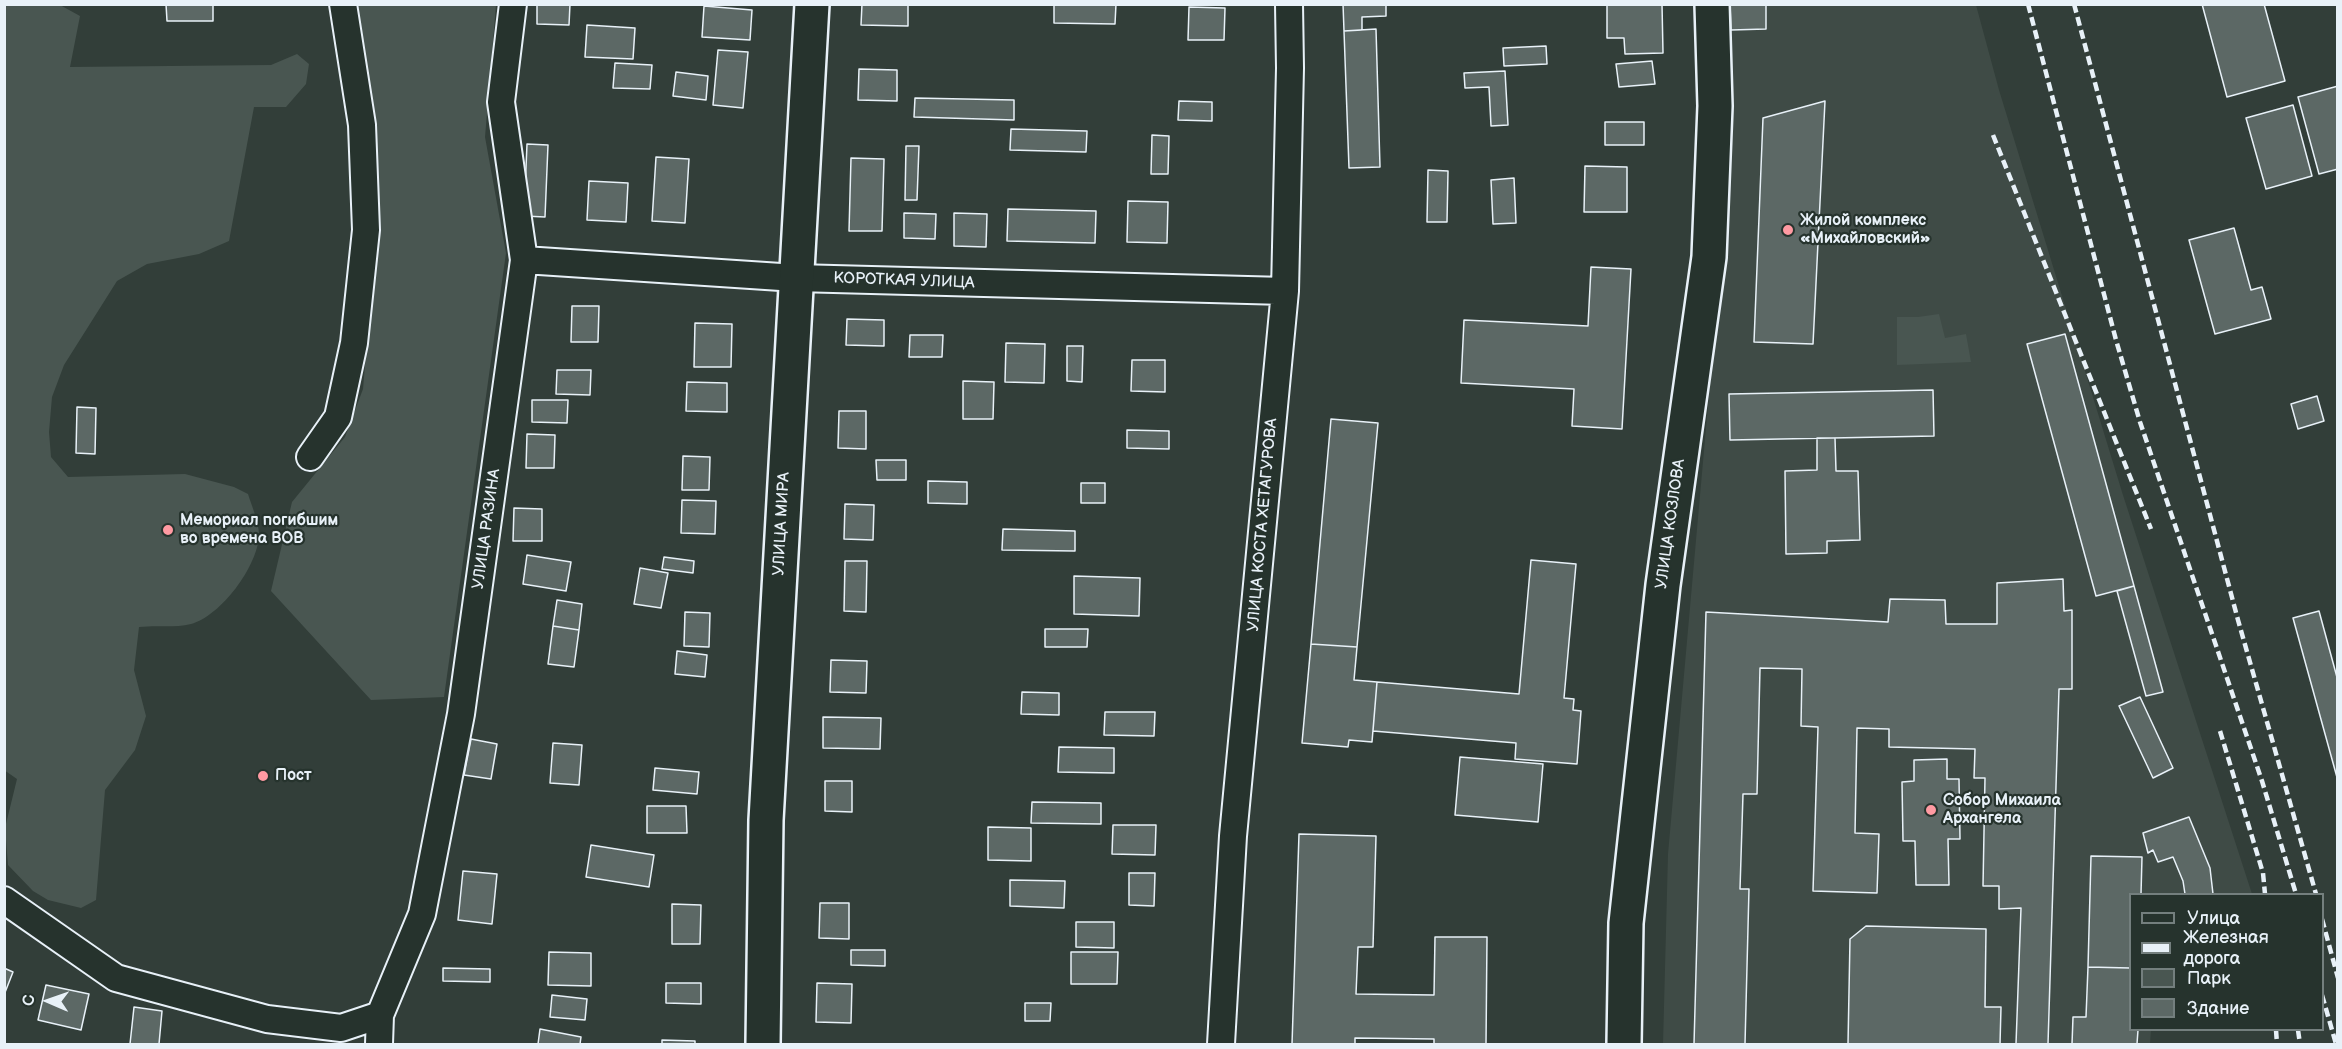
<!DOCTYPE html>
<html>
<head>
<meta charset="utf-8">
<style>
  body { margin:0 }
  #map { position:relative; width:2342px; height:1049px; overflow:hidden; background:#323e39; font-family:"Balsamiq Sans",sans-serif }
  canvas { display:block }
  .frame { position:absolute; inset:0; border:6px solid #e8f1f8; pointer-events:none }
  .legend { position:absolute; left:2129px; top:893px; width:195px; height:138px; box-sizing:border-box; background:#26332d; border:2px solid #747f7e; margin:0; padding:8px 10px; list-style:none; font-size:18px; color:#e8f1f8 }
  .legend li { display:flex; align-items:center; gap:12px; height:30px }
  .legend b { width:30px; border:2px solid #747f7e }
  .north { position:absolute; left:18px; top:971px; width:60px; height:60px; -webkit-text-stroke:4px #26332d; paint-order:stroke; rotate:272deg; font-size:16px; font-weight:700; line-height:24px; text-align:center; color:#e8f1f8 }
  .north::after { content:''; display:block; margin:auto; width:21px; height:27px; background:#e8f1f8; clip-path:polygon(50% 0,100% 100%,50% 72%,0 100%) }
</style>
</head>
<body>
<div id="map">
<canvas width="2342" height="1049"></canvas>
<div class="frame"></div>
<ul class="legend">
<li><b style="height:8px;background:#26332d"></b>Улица</li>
<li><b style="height:8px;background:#e8f1f8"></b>Железная дорога</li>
<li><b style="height:16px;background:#495651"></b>Парк</li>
<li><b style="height:16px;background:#5c6865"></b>Здание</li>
</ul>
<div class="north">С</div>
</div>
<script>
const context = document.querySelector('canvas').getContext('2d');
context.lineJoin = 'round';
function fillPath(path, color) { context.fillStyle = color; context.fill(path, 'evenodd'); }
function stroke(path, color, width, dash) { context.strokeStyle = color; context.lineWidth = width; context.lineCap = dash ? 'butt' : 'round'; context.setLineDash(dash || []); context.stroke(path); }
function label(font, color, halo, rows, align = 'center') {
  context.font = font + ' "Balsamiq Sans",sans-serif'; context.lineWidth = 4.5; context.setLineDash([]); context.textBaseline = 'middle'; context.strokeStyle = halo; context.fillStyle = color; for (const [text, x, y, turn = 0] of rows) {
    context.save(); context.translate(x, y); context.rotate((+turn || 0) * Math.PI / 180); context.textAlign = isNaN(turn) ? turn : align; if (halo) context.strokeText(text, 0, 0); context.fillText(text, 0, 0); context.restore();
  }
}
const built = new Path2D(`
  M1725 5H1976L1999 90 2122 492 2252 894H2130V1030H2151L2150 1044H1663L1668 854 1721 260Z`);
const green = new Path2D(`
  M5 4 60 5 80 16 70 67 271 65 297 54 309 64 306 84 286 107H254L229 241 199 254 147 264 117 281 64 365 52 397 49 432 51 457 68 477 185 474 234 487 248 494C252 507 259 522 259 535 258 566 221 616 191 624 175 628 156 625 139 627L134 670 146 716 135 750 105 790 96 900 81 908 48 900 33 891 8 865 5 828 17 779 4 770Z
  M355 5H496L485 137 506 253 444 697 371 700 271 591 292 502 345 437 363 389 379 198Z
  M1939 314 1945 338 1966 334 1971 362 1897 365V317H1918Z`);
const building = new Path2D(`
  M166 4H213V21H167Z
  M537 4H570L569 25 537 24Z
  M862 4H908V26L861 25Z
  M1054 4H1116L1115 24 1054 23Z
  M1343 4H1386V16L1362 17V30L1344 31Z
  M1607 4H1662L1663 53 1625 54 1624 38H1607Z
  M1730 4H1766V29L1731 30Z
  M2202 4H2264L2285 81 2227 97Z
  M704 6 752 10 750 40 702 37Z
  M1189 7 1225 8 1224 40H1188Z
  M587 25 635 28 633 59 585 57Z
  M1376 29 1380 167 1349 168 1344 31Z
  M1546 46 1547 64 1504 66 1503 48Z
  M718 50 748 52 743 108 713 105Z
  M1652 61 1655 84 1619 87 1616 64Z
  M615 63 652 65 650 89 613 88Z
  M859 69 897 70V101L858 100Z
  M1505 71 1508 125 1491 126 1489 87 1465 88 1464 73Z
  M676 72 708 76 706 100 673 96Z
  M2338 86V169L2319 174 2298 97Z
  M915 98 1014 100V120L914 117Z
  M1179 101 1212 102V121L1178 120Z
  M1825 101 1813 344 1754 342 1763 118Z
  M2293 105 2312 176 2266 189 2246 118Z
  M1605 122H1644V145H1605Z
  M1011 129 1087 131 1086 152 1010 150Z
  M1152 135 1169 136 1168 174H1151Z
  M527 144 548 145 545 217 524 216Z
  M906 146H919L917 200H905Z
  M656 157 689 159 685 223 652 221Z
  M851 158 884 159 882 231H849Z
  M1585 166 1627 167V212H1584Z
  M1428 170 1448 171 1447 222H1427Z
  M1514 178 1516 223 1493 224 1491 180Z
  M589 181 628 183 626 222 587 220Z
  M1128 201 1168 202 1167 243 1127 242Z
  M1008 209 1096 211 1095 243 1007 241Z
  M904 213 936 214 935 239 904 238Z
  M954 213 987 214 986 247 954 246Z
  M2234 228 2251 290 2262 287 2271 319 2215 334 2189 240Z
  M1591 267 1631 269 1622 429 1572 426 1574 389 1461 383 1464 320 1588 326Z
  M572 306H599L598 342H571Z
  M847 319 884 320V346L846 345Z
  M695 323 732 324 731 367H694Z
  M2065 334 2134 586 2096 596 2027 344Z
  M910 335H943L942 357H909Z
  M1006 343 1045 344 1044 383 1005 382Z
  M1067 346H1083L1082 382 1067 381Z
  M1132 360H1165V392L1131 391Z
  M557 370H591L590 395 556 394Z
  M963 381 994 382 993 419H963Z
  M687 382 727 383V412L686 411Z
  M1933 390 1934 436 1730 440 1729 394Z
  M2317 396 2324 421 2298 429 2291 404Z
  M532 400H568L567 423 532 422Z
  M77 407 96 408 95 454 76 453Z
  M839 411H866V449L838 448Z
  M1331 419 1378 423 1357 647 1311 644Z
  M1127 430 1169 431V449L1127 448Z
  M527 434 555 435 554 468H526Z
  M1817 438H1835L1836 471H1858L1860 540 1827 541V553L1786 554 1785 471 1817 470Z
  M683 456 710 457 709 490H682Z
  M876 460H906V480H877Z
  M928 481 967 482V504L928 503Z
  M1081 483H1105V503H1081Z
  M682 500 716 501 715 534 681 533Z
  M845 504 874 505 873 540 844 539Z
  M514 508 542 509V541H513Z
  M1003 529 1075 531V551L1002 550Z
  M527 555 571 562 566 591 523 584Z
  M664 557 694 561 693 573 662 569Z
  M1531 560 1576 564 1564 698 1574 699 1573 710 1581 711 1577 764 1515 759 1516 743 1373 731 1377 682 1519 694Z
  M845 561H867L866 612 844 611Z
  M640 568 668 573 661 608 634 604Z
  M1074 576 1140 578 1139 616 1074 614Z
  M2063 579 2064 611 2072 610V689H2059L2048 1044H2016L2021 908 1999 909V886H1983L1985 778H1974L1975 749 1889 747V729L1857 728 1855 833 1879 834 1877 893 1813 891 1818 727 1801 726 1802 669 1760 668 1757 794H1743L1740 889H1749L1745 1044H1694L1706 612 1888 622 1890 599 1945 600 1946 624H1997V583Z
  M2134 586 2163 692 2146 696 2117 591Z
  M557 600 582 604 579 630 553 626Z
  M2319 611 2338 681V781L2293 618Z
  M685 612 710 613 709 647 684 646Z
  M553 626 579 630 574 667 548 664Z
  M1045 629H1088L1087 647H1045Z
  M1311 644 1357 647 1354 680 1377 682 1372 742 1349 740 1348 747 1302 743Z
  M677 651 707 655 705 677 675 674Z
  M831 660 867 661 866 693 830 692Z
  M1022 692 1059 693V715L1021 714Z
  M2140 697 2173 768 2153 778 2119 706Z
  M1105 712H1155L1154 736 1104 735Z
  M823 717 881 718 880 749 823 748Z
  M471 739 497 744 491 779 464 775Z
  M553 743 582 745 579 785 550 783Z
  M1059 747 1114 748V773L1058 772Z
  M1460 757 1543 764 1538 822 1455 815Z
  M1947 759V779H1959L1960 839H1948L1949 885H1916L1915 841H1903L1902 782 1914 781V760Z
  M655 768 699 772 697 794 653 790Z
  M825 781H852V812L825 811Z
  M1032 802 1101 803V824L1031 823Z
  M647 806H686L687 833H647Z
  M2189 817 2210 868 2213 894H2185L2183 881 2173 857 2158 862 2153 850 2148 853 2143 833Z
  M1113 825H1156L1155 855 1112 854Z
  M988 827 1031 828V861L988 860Z
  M1299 834 1376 836 1373 947H1358L1356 994 1434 995 1435 937H1487L1486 1044H1434V1039L1355 1038V1044H1292Z
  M591 845 654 855 649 887 586 877Z
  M2091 856 2142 857 2141 894H2130V968L2088 967Z
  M463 871 497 874 492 924 458 920Z
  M1129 873H1155L1154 906 1129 905Z
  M1010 880 1065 881 1064 908 1010 906Z
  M820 903H849V939L819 938Z
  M672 904 701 905 700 944H672Z
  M1076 922H1114V948L1076 947Z
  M1866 926 1986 929 1985 1007H2001L2000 1044H1848L1850 939Z
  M851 950H885V966L851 965Z
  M549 952 591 953V986L548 985Z
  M1071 952H1118L1117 984H1071Z
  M2088 967 2130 968V1030H2138L2137 1044H2072L2073 1017H2086Z
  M4 968 13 972 4 995Z
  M443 968 490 969V982L443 981Z
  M666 983H701V1004L666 1003Z
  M817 983 852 984 851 1023 816 1022Z
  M46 985 89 994 81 1030 38 1020Z
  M552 995 587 999 585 1020 550 1017Z
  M1025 1003H1051L1050 1021H1025Z
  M134 1007 162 1011 159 1044H130Z
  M540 1029 581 1037 580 1044H538Z
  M662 1040 695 1041V1044H662Z`);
const street = new Path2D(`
  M524 260 796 278 1285 291
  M310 457 338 417 354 343 366 230 362 125 343 4
  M4 900 116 978 267 1019 341 1028 380 1015
  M379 1044 380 1015 422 914 461 714 524 260 501 102 513 4
  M1221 1044 1233 836 1285 291 1290 68 1289 4`);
const secondary = new Path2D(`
  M763 1044 766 820 812 4
  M1624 1044 1626 923 1663 585 1709 257 1715 106 1712 4`);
const rail = new Path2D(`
  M2028 4 2116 340 2140 422 2262 781 2296 894
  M2074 4 2238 620 2316 894
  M1993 135 2151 529
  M2220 731 2263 873 2265 894
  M2322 919 2338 978
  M2322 995 2336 1044
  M2276 1030 2277 1044
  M2298 1030 2300 1044`);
const markers = [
  [1788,230,6,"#ff9aa2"],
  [168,530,6,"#ff9aa2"],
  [263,776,6,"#ff9aa2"],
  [1931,810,6,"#ff9aa2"]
];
const poiNames = [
  ["Жилой комплекс",1800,221],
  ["«Михайловский»",1800,239],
  ["Мемориал погибшим",180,521],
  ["во времена ВОВ",180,539],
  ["Пост",275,776],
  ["Собор Михаила",1943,801],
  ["Архангела",1943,819]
];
const streetNames = [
  ["КОРОТКАЯ УЛИЦА",904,281,2],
  ["УЛИЦА МИРА",782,524,-87],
  ["УЛИЦА КОЗЛОВА",1671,524,-82],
  ["УЛИЦА КОСТА ХЕТАГУРОВА",1263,525,-85],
  ["УЛИЦА РАЗИНА",487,529,-82]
];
fillPath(built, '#3f4b46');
fillPath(green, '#495651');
fillPath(building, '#5c6865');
stroke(building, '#e8f1f8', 1.5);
stroke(street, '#e8f1f8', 30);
stroke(secondary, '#e8f1f8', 38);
stroke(street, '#26332d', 26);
stroke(secondary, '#26332d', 33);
stroke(rail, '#e8f1f8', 4.5, [9, 4.5]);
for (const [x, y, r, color] of markers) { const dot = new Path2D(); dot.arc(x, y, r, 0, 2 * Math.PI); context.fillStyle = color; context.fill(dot); stroke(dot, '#26332d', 2); }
label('bold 16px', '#e8f1f8', '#26332d', poiNames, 'left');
label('16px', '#e8f1f8', '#26332d', streetNames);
</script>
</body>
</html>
